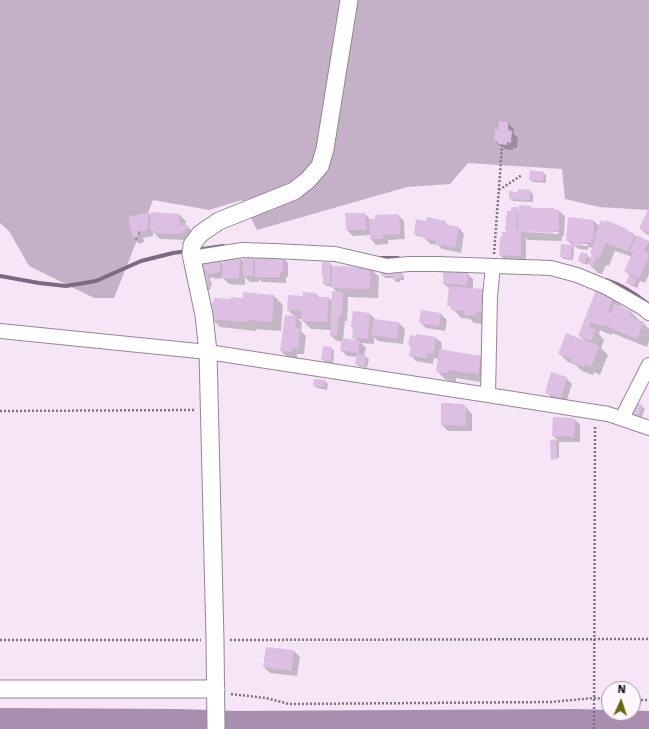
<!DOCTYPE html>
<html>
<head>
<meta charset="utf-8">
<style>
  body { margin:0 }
  #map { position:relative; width:649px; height:729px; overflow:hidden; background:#f5e5f7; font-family:"Work Sans",sans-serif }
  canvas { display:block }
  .north { position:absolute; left:601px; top:681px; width:40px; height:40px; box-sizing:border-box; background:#fcf6fd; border:1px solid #a19ba2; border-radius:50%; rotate:3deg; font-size:11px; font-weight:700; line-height:16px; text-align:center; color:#191319 }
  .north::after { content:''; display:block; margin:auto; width:14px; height:18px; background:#666806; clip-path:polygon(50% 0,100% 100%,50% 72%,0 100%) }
</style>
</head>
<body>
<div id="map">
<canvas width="649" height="729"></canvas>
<div class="north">N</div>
</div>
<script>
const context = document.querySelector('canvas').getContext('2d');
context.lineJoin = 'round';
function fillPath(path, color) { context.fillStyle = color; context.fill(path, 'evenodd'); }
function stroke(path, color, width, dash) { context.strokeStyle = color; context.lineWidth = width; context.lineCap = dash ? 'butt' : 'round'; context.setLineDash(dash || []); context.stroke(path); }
const green = new Path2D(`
  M0 0H649V210L599 207 565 199 562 169 468 163 450 184 407 187 257 230 242 200 209 210 153 200 114 298H94L29 266 9 231 0 223Z`);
const shadow = new Path2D(`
  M508 123 514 129 513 133 518 138 517 148H513V150L505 149 503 147H501L495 141 499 131Z
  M543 173 546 175V183L533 182 530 180Z
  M530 191 533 194V202L513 201 510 198 519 193Z
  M531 207 534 210 559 211 565 216 564 236H562V241L528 240 526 238V261H506L500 255 510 233 512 212 517 208 520 211ZM527 230 559 232 558 234 527 232Z
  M649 210V235L646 234 640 228Z
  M149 213 152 216 180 215 186 221 185 226H187L193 232 187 240 160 239 153 232V236L143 238 144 242 139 244 134 238 129 218Z
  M365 214 371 220 398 215 404 221 405 239 388 240V244L376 245 371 239 370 235 353 236 347 230Z
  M594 221 600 227 634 235 637 237 649 242V274L645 283 640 281 637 288 630 285 627 282 630 276 625 271 632 257 615 251 609 266 606 265 602 274 598 273 588 263 587 265 582 263 579 261 587 255 591 259 593 248 588 247V250L579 249 576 247 572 246 574 248 573 260 564 259 561 256 562 245 573 246 567 240ZM572 243 588 244 587 246 575 245Z
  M425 222 427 224 445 222 449 226 459 228 464 234 461 253 442 249 438 245 430 244 424 237 417 236 415 234Z
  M282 257 288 263V277H286V283L262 282 259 279V282H250L245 277V285L229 284 223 278 215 279 213 277 210 278 212 285 210 286 211 289 206 291 202 272 219 260 223 264 240 258 244 262 253 258 256 261Z
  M330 263 333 267 370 268 379 277 378 298 347 297 348 299 347 321H345L343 339 357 341 353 337 370 314 376 320 399 323 405 329 403 344 378 341 374 337V344L361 343 366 348 364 356 366 357 369 359 367 368 359 366 356 364 357 357 347 356 341 350 343 342 337 341 331 336V330L311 329 302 320V319H298L302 323 301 331 306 336 304 354H297V358L287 357 281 351 295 317 288 310 304 297 316 294 320 298H329L333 302 337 292 332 287 327 286 324 284V277L323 276Z
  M401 273 404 276V280H400V282H396L394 279V278H385L383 275Z
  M467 273 473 279V289L483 290 492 299 484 324 474 323 470 319 461 318 449 305 450 289 444 284Z
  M597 292 613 298 622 307 621 308 631 312 640 321 643 323 649 329V341L647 347 612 333 611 335 600 330 599 334 604 340 601 348 608 355 600 375 594 372 593 375 582 371 576 365 568 362 559 353 585 341 580 336Z
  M274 296 283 305 281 331 256 329V331L220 327 211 318 243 299Z
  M422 311 441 314 447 320 445 331 426 328 420 322Z
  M436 338 442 343 441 351 481 356 490 366 487 383 456 378V382L446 380 437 371 439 359 434 358 433 364 416 361 410 355 412 347 409 345Z
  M332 348 334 351 333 363 325 362 322 359Z
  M566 378 572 384 566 403 552 398 546 392Z
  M325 381 328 384 327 390 317 388 314 386Z
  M464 405 472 414V431H448L442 425Z
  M642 406 645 409 640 421 631 417Z
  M574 419 580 424V442H559V458L553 459V460L552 459 551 441 558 440 553 436Z
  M294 651 300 657 297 676 270 673 264 667Z`);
const stream = new Path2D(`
  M196 250 223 246
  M379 258H398
  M0 276 39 283 66 286 96 281 141 261 173 253 188 251
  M606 280C622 285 634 293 647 303`);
const river = new Path2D(`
  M0 720 178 721 237 723 575 721 649 723`);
const building = new Path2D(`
  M499 121 508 122V130L512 131 511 143 507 142V145L498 144V142L494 141 495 129 498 130Z
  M530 170 544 172 543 181 529 180Z
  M518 189 531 190 530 200 509 199V191L518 192Z
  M519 205 531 206V208H554V209L559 210V231L554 230 553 233 521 231V256L517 255V256L499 255 500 237H502V232H507V231H505L507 211H511V207H518L516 229H518Z
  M649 208V233L639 228Z
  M149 212 147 230 138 232V237L133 238 128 217Z
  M151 212 180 214 179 225H188V227L182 233V234L153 233V230H150Z
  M345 213H365L366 230H346Z
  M399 214 400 234 383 235V239H370L369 219H375V215Z
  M427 217 446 221 445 224 459 227 455 248 435 244 436 241 423 238V236L414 234 416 219 426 221 424 234Z
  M568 217 594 220 593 241H592V243L583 242 582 245 572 244V241H566Z
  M601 220 605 222 606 220 629 230 628 231 635 234 628 251 606 243 600 258 597 256 593 266 588 264 592 254 590 253 596 239 594 238Z
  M637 235 649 241 644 251 649 254V256L639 278 624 271 633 252 630 251Z
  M561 244 572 245 571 258 560 257Z
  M581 252 588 254 585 263 578 261Z
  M223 256 240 257 239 279 222 278Z
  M255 256H283V272H280V277H255Z
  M243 257H253V276H243Z
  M219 259 221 272 208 274 207 271 201 272 199 262Z
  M322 262H330V284H323V276H322Z
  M332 266 370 267V289L331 288Z
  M382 271 402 272V278H397V280H393V276H381Z
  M443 271 468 272 467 285 443 284Z
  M207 273 209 282 208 283 209 287 202 288 199 275Z
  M629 275 637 279 634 286 626 283Z
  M449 286 483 289 482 312 476 311 475 315H464V311L451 310V306H447Z
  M596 290 613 297 608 312 611 313 614 304 631 311 629 316 644 322 637 339 603 325 602 326 591 322 589 327 596 330 591 341 578 336Z
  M332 291 343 292 342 315H339L337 336H330Z
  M243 292 274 295 272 322 248 320 247 322 210 319 212 301 214 302V298L231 299V297L243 298Z
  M303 292 316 293V297H329L327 322 301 321V311L287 310 288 295 303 296Z
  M421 310 441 313 439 326 419 323Z
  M353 311 370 313 368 339 352 338 353 327H351Z
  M285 315 297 316 295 328 300 329 298 349 292 348 291 352 280 351Z
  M374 319 399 322 397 339 371 335Z
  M566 333 599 346 591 367 585 364 584 367 571 362 572 359 558 354Z
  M416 334 436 337 434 354 428 353 427 358 409 356 411 345H408L410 335 416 336Z
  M342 338 360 341 358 353 340 350Z
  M323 346 332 347 331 361 321 360Z
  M439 349 481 356 478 374 448 370 447 373 436 372Z
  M357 354 366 356 365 366 355 364Z
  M551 372 567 377 561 398 545 393Z
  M314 379 325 380V387L313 386Z
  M632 401 643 405 637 419 627 415Z
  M441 403 464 404V407H466V426L441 425Z
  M553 417 575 418 574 437 552 436Z
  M556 439 557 459 551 460 550 440Z
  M266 647 294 650 291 671 263 667Z`);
const path = new Path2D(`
  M499 190 522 175
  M494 254 502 147
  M0 411 195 410
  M0 640H201
  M230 640 649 639
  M231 694 266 698 289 704 551 702 594 698 609 699
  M633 700H649
  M594 729 595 426`);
const minor = new Path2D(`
  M192 258 242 250 274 251 335 254 387 266 409 264H438L551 268 577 275 606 287 643 308 649 313
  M0 331 208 352 488 395 608 414 649 428
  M488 395 490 296 493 266
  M622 418 649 365`);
const tertiary = new Path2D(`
  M0 689H216
  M216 729 215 640 208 352 204 315 191 254 192 245 200 234 219 221 294 191 308 180 320 166 325 149 349 0`);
fillPath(green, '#c4b0c7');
fillPath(shadow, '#0003');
stroke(stream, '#7e6982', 4);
stroke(river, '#aa8eaf', 24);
fillPath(building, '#dcbfe2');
stroke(minor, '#948696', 16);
stroke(tertiary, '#948696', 19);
stroke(path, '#7e737f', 2.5, [2, 2]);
stroke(minor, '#fff', 14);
stroke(tertiary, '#fff', 17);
</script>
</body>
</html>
